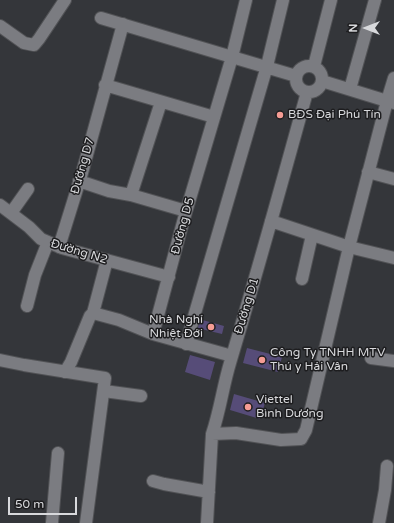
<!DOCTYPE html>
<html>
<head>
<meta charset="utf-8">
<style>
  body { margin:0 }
  #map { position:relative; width:394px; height:523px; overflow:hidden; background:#34363a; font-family:"Varela Round",sans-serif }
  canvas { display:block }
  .north { position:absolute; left:346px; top:8px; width:40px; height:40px; -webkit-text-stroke:3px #1d1d1f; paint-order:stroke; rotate:270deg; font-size:11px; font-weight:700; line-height:16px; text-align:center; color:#d8d9dc }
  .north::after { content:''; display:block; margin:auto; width:14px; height:18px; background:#d8d9dc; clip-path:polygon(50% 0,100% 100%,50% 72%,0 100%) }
  .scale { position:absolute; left:8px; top:497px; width:69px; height:18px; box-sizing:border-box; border:2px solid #d8d9dc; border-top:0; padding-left:5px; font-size:12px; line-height:14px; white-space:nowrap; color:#d8d9dc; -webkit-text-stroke:3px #1d1d1f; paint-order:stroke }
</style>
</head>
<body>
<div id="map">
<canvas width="394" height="523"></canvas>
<div class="north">N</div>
<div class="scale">50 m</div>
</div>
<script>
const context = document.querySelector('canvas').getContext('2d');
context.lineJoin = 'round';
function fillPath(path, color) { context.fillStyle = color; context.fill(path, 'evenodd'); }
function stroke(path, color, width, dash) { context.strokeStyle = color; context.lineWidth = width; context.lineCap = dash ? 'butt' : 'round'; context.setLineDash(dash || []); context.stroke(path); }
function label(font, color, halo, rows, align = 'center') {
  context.font = font + ' "Varela Round",sans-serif'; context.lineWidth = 3; context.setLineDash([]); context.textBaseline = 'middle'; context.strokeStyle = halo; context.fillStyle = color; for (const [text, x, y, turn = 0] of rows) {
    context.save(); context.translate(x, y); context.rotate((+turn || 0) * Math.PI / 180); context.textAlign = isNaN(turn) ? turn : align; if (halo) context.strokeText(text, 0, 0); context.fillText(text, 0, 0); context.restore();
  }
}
const building = new Path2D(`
  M199 319 224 326 222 334 197 328Z
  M247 348 282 357 278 372 243 363Z
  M190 355 215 362 210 380 185 372Z
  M234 394 265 403 260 419 230 410Z`);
const minor = new Path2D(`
  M101 18 232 57 246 0
  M0 26 24 43 34 45 39 39 65 0
  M296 79a13 13 0 1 1 26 0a13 13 0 1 1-26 0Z
  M314 66 331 0
  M322 81 387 101 394 78
  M105 85 214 117
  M350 89 375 0
  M394 103 387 101 349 247 394 258
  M368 172 394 179
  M79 181 109 191 131 195 186 211
  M131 195 161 102
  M0 205 29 227 41 239 62 248 169 277
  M11 213 28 189
  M59 247 82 173 123 24
  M302 279 312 235
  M27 306 35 275 48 242
  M93 313 107 260
  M153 334 183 222 232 57 296 76
  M186 344 267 66 283 0
  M371 358 394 361
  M0 360 24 365 105 378 86 523
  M65 372 71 362 90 316 93 313 119 320 153 334 232 356
  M104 391 141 396
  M212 434 236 433 281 440 301 439 306 430 349 247 271 221
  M153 481 164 484 209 492
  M52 523 58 453
  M207 523 212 434C220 411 223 386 230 363 257 273 282 183 307 92
  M379 523 385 490 387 466`);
const markers = [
  [280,115,4,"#f59c94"],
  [211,327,4,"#f59c94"],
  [262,360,4,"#f59c94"],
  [248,407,4,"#f59c94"]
];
const poiNames = [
  ["BĐS Đại Phú Tín",288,115],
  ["Nhà Nghỉ",203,320,"right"],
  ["Nhiệt Đới",203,334,"right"],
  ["Công Ty TNHH MTV",270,353],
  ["Thú y Hải Vân",270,367],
  ["Viettel",256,400],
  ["Bình Dương",256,414]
];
const streetNames = [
  ["Đường D7",83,166,-74],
  ["Đường D5",183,226,-75],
  ["Đường N2",79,252,17],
  ["Đường D1",247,306,-73]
];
fillPath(building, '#564c78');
stroke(minor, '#515255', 14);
stroke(minor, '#7b7c81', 12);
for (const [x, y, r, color] of markers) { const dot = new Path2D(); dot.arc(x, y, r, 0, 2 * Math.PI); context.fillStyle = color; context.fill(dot); stroke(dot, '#1d1d1f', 1.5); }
label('12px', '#d8d9dc', '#1d1d1f', poiNames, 'left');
label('12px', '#d8d9dc', '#1d1d1f', streetNames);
</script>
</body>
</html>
